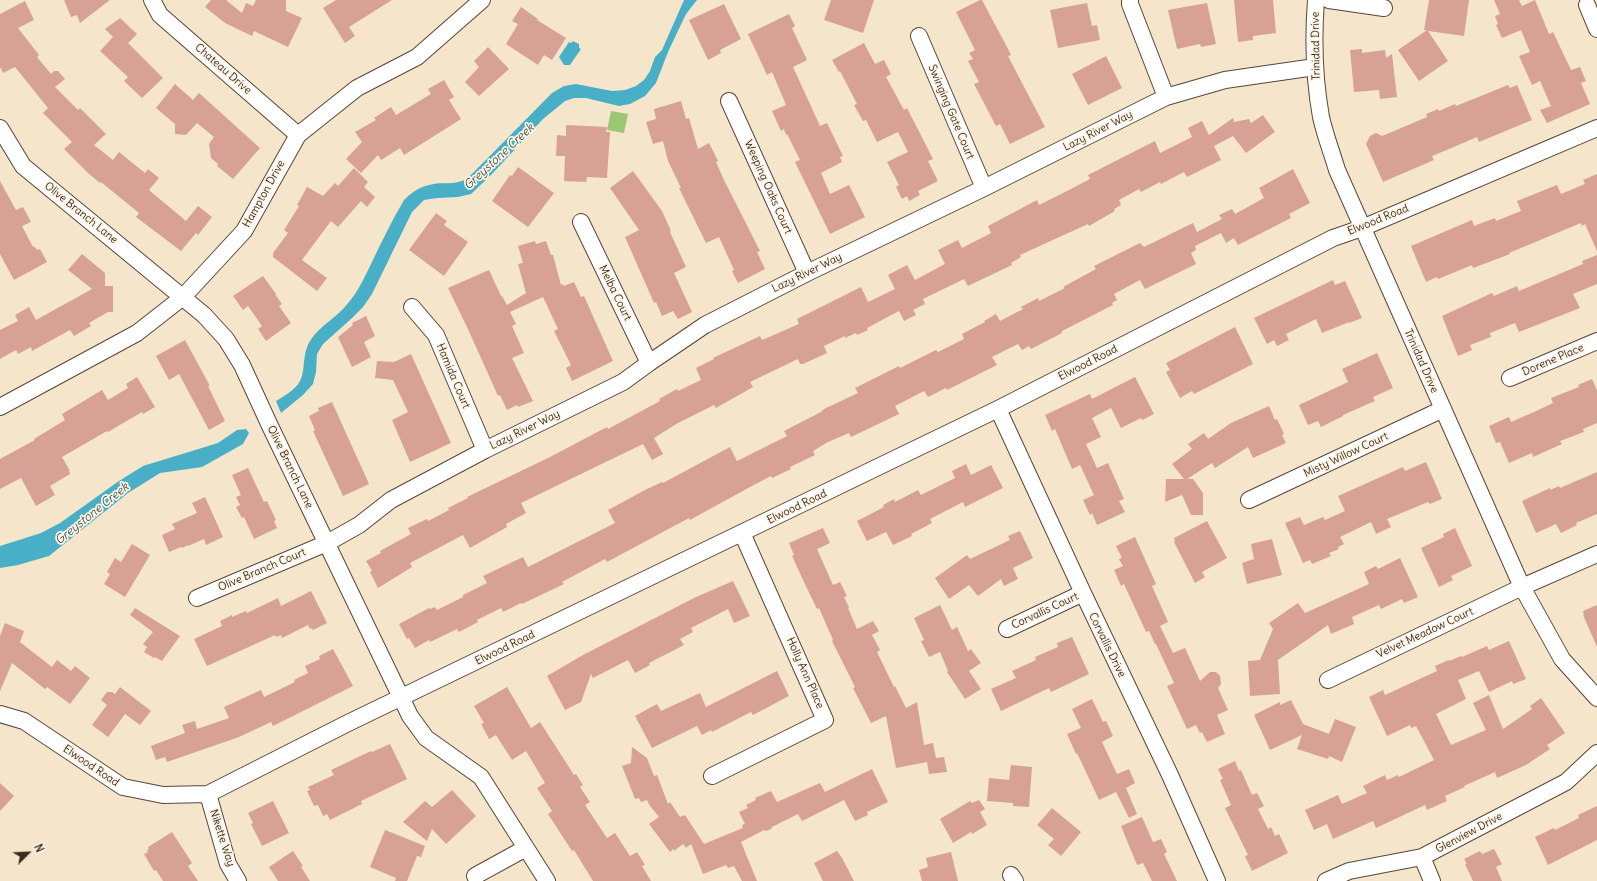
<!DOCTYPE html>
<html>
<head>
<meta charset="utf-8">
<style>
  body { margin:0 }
  #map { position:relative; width:1597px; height:881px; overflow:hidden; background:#f5e6cb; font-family:Delius,sans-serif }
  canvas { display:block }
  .north { position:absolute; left:8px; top:833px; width:40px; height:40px; -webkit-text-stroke:3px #fcf5e5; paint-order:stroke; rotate:66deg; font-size:11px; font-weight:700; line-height:16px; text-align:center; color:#3b2a1e }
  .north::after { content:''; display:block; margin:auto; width:14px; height:18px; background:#3b2a1e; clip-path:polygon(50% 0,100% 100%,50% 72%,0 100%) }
</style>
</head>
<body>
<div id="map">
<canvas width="1597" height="881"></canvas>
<div class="north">N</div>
</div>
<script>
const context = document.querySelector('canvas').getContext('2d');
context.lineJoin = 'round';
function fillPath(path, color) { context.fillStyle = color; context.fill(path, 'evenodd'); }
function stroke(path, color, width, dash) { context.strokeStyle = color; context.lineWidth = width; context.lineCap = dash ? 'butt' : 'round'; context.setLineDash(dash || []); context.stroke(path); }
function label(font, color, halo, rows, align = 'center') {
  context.font = font + ' Delius,sans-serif'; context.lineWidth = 3.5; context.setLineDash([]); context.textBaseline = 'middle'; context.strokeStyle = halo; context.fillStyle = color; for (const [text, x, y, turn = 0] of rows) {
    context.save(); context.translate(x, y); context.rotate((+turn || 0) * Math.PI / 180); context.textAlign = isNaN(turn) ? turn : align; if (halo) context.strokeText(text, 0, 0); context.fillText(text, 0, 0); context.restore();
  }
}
const green = new Path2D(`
  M611 111 628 114 624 133 607 130Z`);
const water = new Path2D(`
  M684 0H697L686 14 668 52 656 83 645 96 630 104 619 106 586 98H574L565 101 543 119 492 174 471 194 458 197 437 198 424 200 412 212 372 294 363 307 351 319 323 344 317 354 316 372 313 384 303 395 281 413 276 401C286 395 299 388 302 376 305 364 303 352 310 341 320 325 338 317 349 302 359 290 365 276 372 262 382 241 392 220 404 200 411 193 419 187 429 185 443 181 453 186 467 179L552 93 564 86 576 84 612 91 625 90 636 86 644 80 650 71 655 57 662 50Z
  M573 41 579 44V48L581 49 570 65H564L559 57 569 42 571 43Z
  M246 429 249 433 243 444 202 467 160 473 128 493 49 556 18 565 0 568V546L41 533 60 523 119 481 143 466 218 443 237 430Z`);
const building = new Path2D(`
  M64 0H110L80 23 77 15 71 17Z
  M211 0H226L242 13 246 3 253 6 256 0H286V11L302 18 288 47 254 31 252 36 225 23 205 7Z
  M336 0H392L349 27 355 36 345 43 323 8Z
  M831 0H874L863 33 824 20Z
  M980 0H982L1007 47 1011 55 1008 56 1045 127 1010 144 1000 124 996 126 974 84 979 82 968 61 973 59 969 53 975 50 956 12Z
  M1234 0H1273L1276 33 1253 36V40L1238 42Z
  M1429 0H1469L1464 36 1428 31 1448 61 1419 81 1398 50 1427 30H1424Z
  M1494 0H1519L1522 6 1535 0 1549 34 1553 32 1571 70 1580 67 1586 81 1581 83 1590 104 1547 123 1540 110 1551 106 1540 81 1532 85 1519 56 1530 52 1521 30 1502 38 1496 25 1498 24 1495 16 1500 14Z
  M25 1 34 20 18 28 39 55 37 57 51 74 54 71H58L65 79 55 87 78 110 80 108 106 134 94 145 113 160 119 152 145 173 148 169 159 178 149 190 186 221 198 206 212 217 198 235 196 233 181 251 136 217 139 213 101 182 100 183 88 173 64 149 72 142 43 113 48 108 15 67 3 73 0 67V14Z
  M1087 3 1092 26 1097 25 1100 40 1058 48 1050 10Z
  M1207 3 1216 44 1201 47 1200 44 1177 49 1168 10Z
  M724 4 741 39 720 50 721 53 708 60 689 20Z
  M521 7 538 19 537 20 566 38 552 60 544 55 538 65 506 44 518 24 512 21Z
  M789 14 795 26 792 28 807 60 793 67 820 126 827 123 843 156 840 157 842 162 821 173 830 194 849 185 865 217 830 234 795 162 800 160 787 134 786 135 784 129 781 131 772 111 786 105 784 100 772 72 767 75 748 34Z
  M120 18 137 34 128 43 163 78 142 98 124 81 128 77 100 51 113 37 105 29Z
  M864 43 875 64 884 60 891 74 886 77 904 110 907 108 933 159 928 161 938 181 918 191 920 195 909 201 907 196 902 199 896 187 899 185 887 162 908 152 898 132 877 142 866 120 863 121 854 105 857 104 840 71 839 72 832 60Z
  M488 47 509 69 479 96 465 82 479 67 474 61Z
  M1362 49V53L1385 50 1386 58 1392 54 1397 97 1380 99 1379 90 1354 92 1350 50Z
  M1106 56 1122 88 1088 105 1072 74Z
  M444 80 454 97 449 100 461 119 404 155 400 148 381 160 378 155 361 173 346 159 362 142 355 132 376 120 374 118 391 107 396 115 431 94 428 89Z
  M175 84 193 100 199 93 260 148 233 179 217 166 218 164 211 158 209 144 214 137 197 123 186 135 175 134V124L156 108Z
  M1508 85 1510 88 1517 85 1532 120 1479 142 1477 137 1454 147 1432 156 1434 160 1383 182 1366 144 1370 136 1376 133 1382 136 1387 134 1427 117 1426 114 1438 109 1439 111 1455 104 1456 106Z
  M681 101 686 119 689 118 698 149 709 143 718 161 716 162 724 180 760 251 757 252 765 269 738 283 732 271 734 270 719 237 706 243 679 188H681L668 161 663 141 653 144 646 122 656 119 654 109Z
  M1263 115 1275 132 1246 153 1233 136 1214 146 1221 160 1187 177 1184 172 1161 184 1160 182 1141 192 1139 189 1119 200 1121 205 1114 209 1115 211 1089 226 1088 224 1020 255 1021 257 1011 263 1012 265 968 286 964 279 923 299 925 304 913 310 916 315 904 321 899 311 867 328 868 330 857 335 856 333 845 338V336L824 346 827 353 803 364H800L798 359 750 382 753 387 716 408 714 405 678 423 654 438 663 454 652 460 643 444 521 503 526 513 506 524 507 527 470 548 463 535 410 563 412 567 378 588 370 572 372 571 366 561 381 553 380 551 411 534 408 528 427 519 428 521 449 510 448 508 468 498 467 497 550 457 607 427 608 429 660 401 659 399 677 389 678 391 701 380 696 368 714 359 713 358 760 336 762 340 799 324 797 319 861 287 868 302 895 289 888 275 907 265 915 280 945 264 938 250 958 240 962 248 991 233 988 226 1037 200 1039 205 1069 190 1090 179 1088 175 1155 141 1160 153 1192 137 1188 128 1202 121 1209 135 1233 118 1234 122 1249 119 1251 123Z
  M566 125 607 127 606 132H610L607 178 587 177 586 182 564 181 565 156H556L557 135 566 136Z
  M518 167 554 193 528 227 492 201 510 175 512 176Z
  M354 168 368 182 364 187 375 197 367 207 361 201 338 227 331 221 302 260 327 278 317 291 273 257V253L288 233 284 230 299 206 297 205 307 187 323 196 335 183 338 186Z
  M1293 169 1310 203 1289 214 1291 218 1238 245 1234 238 1226 243 1221 233 1195 246 1196 250 1191 253 1196 264 1145 289 1140 280 1114 294 1117 300 1112 303 1113 305 1062 331V333L1031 349 1029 346 1022 350 1018 344 992 357 997 365 947 390 946 388 928 397 924 391 895 406 899 414 851 437 849 433 828 442 813 451 815 455 790 467 791 469 772 478 771 476 750 487 708 510 690 520 689 518 607 562 605 559 562 582 564 584 522 604 521 603 503 612 501 608 477 620 478 622 459 632 457 629 430 642 429 640 415 648 409 638 407 639 399 624 429 608 430 609 435 607 437 610 463 597V595L487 583 483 576 523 557 528 567 615 523 608 510 645 490 662 482 663 483 730 447 737 461 787 436 784 431 821 412 824 409 858 393 855 388 899 366 900 368 936 350 938 352 964 339 962 334 985 322 984 321 996 314 1000 321 1023 309 1021 307 1038 298 1039 301 1065 288 1063 287 1096 269 1094 266 1140 243 1144 247 1193 223 1197 232 1222 219 1219 215 1232 209 1235 214 1264 198 1259 188Z
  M633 171 662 211 671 231 670 232 686 267 674 273 692 312 678 319 673 311 662 316 656 302 654 303 625 237 639 230 610 188Z
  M1597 174V251L1585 224 1582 226 1581 223 1509 253 1510 254 1497 259 1473 268 1472 265 1438 279 1437 277 1426 282 1411 246 1472 220 1474 226 1495 218 1496 221 1521 211 1517 201 1557 185 1561 194 1585 184 1583 180Z
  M0 181 16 210 23 207 31 222 22 226 33 247 34 246 37 250 40 249 47 262 14 280 0 254Z
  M436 213 447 221 444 225 468 242 444 276 409 250Z
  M535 241 536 244 546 241 551 255H553L561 285 563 284 564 286 574 282 581 297 584 296 613 361 572 381 566 368 571 365 554 331 558 329 543 297 510 312 516 324 512 326 524 353 512 358 533 401 518 407 517 405 507 410 500 395 498 396 467 327 448 288 489 270 501 296H502L507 305 526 293 518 264 523 263 518 246Z
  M82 254 105 273V286H113V312H108L89 323 91 326 74 336 70 330 32 351 31 347 18 354 16 350 0 359V330L18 321 15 315 29 307 36 320 92 289 68 270Z
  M1597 255V284L1573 294 1580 308 1519 332 1515 323 1490 333 1491 337 1470 345 1472 350 1458 356 1442 316 1492 293 1494 296 1517 286 1519 291 1583 264 1582 261Z
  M263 276 276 294H275L282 304 279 306 291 323 266 341 258 329 262 326 248 306 243 310 233 296Z
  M1333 280 1335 285 1345 281 1362 318 1349 323V322L1322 333 1316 319 1286 334 1289 340 1277 346 1274 340 1267 344 1254 318Z
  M366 316 375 336 364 342 371 357 352 367 338 337 353 325 352 323Z
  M1235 327 1253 364 1194 394 1192 391 1180 398 1166 372 1170 370 1166 363Z
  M185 340 210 386H208L225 421 209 430 179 374 169 380 156 356Z
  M1377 353 1393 388 1373 397 1375 401 1343 415V416L1321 427 1318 421 1308 425 1299 405 1348 382 1342 369Z
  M411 354 451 443 410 462 392 420 408 412 393 380 375 378 377 361 394 362Z
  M137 377 155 407 143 414 142 412 108 432 107 431 62 457 70 471H69L70 474 50 486 55 495 36 506 21 478 0 489V459L35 440 34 439 65 420 62 414 102 390 108 400 128 388 126 384Z
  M1135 377 1154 414 1142 420 1141 418 1121 428 1111 408 1092 418 1101 437 1086 444 1097 468 1108 463 1124 499 1119 501 1125 512 1097 525 1092 513 1090 515 1083 500 1094 495 1080 465 1072 469 1055 429 1052 431 1045 415 1090 394 1092 399Z
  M1592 379 1597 390V423L1583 429 1584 432 1560 441 1562 444 1533 457 1532 453 1509 463 1500 442 1496 443 1489 426 1509 417 1511 422 1534 412 1553 403 1551 398 1579 387 1578 385Z
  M332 402 369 484 343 496 313 431 315 430 309 416 319 411 318 408Z
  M1269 406 1275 420 1277 419 1284 434 1282 435 1286 443 1253 458 1248 447 1215 468 1212 463 1187 479H1193L1203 493V515H1191L1182 495 1165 502 1166 479H1184L1172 464 1192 449 1188 444 1204 433 1208 439 1231 423Z
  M1426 462 1442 499 1430 504 1428 502 1387 519 1391 527 1376 534 1371 522 1340 537 1344 544 1338 547 1339 549 1329 553 1331 556 1312 564 1310 560 1303 563 1285 523 1300 517 1304 525 1323 517 1325 520 1345 511 1338 496 1403 467 1405 471Z
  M966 464 971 475 991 465 1003 488 965 507 963 502 930 519 932 523 911 534 912 536 893 545 886 532 867 541 857 521 884 507 883 505 894 499 895 502 918 490 921 495 955 478 952 471Z
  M248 468 264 502 267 501 276 520 274 521 277 528 254 539 244 517 242 518 236 507 240 505 236 497 241 495 232 475Z
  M1597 472V514L1576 523 1577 525 1561 533 1556 524 1536 533 1522 501 1550 488V490L1559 486 1560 488Z
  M205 497 223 537 206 545 204 539 188 546V545L182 548 181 547 169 552 162 535 175 529 172 524 197 513 192 503Z
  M1207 521 1227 558 1202 572 1205 577 1195 583 1174 542 1175 541 1174 538Z
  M823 528 830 543 817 549 833 585 840 582 847 596 844 597 849 607 848 608 857 629 873 621 879 631 872 635 880 650 877 652 894 687 895 686 906 708 917 702 924 745 933 743 936 758 944 757 947 772 929 774 927 762 896 768 886 716 871 723 853 688 855 687 832 641 833 640 819 608 817 609 803 580 792 556 794 555 789 543Z
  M1455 528 1472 566 1451 576 1453 580 1439 587 1421 548 1444 537 1443 534Z
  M1020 531 1033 558 1013 568 1018 579 1004 586 1001 579 978 596 969 585 949 599 935 578 967 555 970 559 1010 540 1008 536Z
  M1135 537 1156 584 1152 586 1168 622 1160 626 1173 653 1185 648 1200 681 1210 672H1216L1220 676 1221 684 1218 688 1228 710 1217 715 1225 734 1207 742 1202 732 1200 733 1196 725 1187 729 1167 686 1174 683 1156 644H1155L1149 631 1146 632 1124 584 1121 586 1114 570 1123 566 1119 559 1122 558 1116 546Z
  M1272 539 1282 575 1247 584 1242 563 1254 559 1251 544Z
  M132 544 150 555 125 597 104 584 110 574 107 572 115 558 121 562Z
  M1400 558 1418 597 1404 603 1402 599 1381 609 1379 605 1352 617 1354 624 1331 634 1328 625 1278 660 1280 694 1250 696 1248 661 1260 660 1273 629 1269 623 1298 603 1305 613 1369 584 1364 572 1376 566 1378 569Z
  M733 581 750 616 734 623 728 609 691 628 693 632 680 639 684 645 649 663 650 665 635 673 628 660 593 678 591 674 581 702 565 710 547 676 583 655 696 597Z
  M311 591 327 623 313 630 312 628 310 629 308 625 282 638 281 635 276 637 275 635 207 666 194 639 222 626 220 621 232 615V617L246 611 247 613 278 598 281 606Z
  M940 605 952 630 957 627 968 651 971 649 981 663 969 671 981 689 965 699 947 672 948 671 940 652 929 657 921 641 924 640 914 618Z
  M1597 605V647L1583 615H1584L1583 611Z
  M135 608 180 636 162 661 155 657 154 658 144 652 147 647 143 644 153 632 130 615Z
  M5 623 24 631 20 642 52 667 57 660 71 671 75 666 90 678 70 704 47 687 45 689 12 663 0 691V636Z
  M1072 637 1089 674 1051 692 1049 688 1001 711 991 689 1016 678 1012 671 1036 660 1035 657 1058 647 1057 643Z
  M1509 641 1526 679 1513 684 1512 681 1489 692 1479 671 1458 680 1466 699 1436 714 1451 745 1486 730 1473 703 1489 695 1503 729 1532 709 1530 706 1541 698 1565 733 1547 745 1550 749 1526 765 1497 778 1495 772 1464 786 1465 787 1445 796 1447 801 1427 810 1425 805 1376 828 1373 821 1333 839 1327 824 1314 830 1305 810 1338 795 1342 804 1367 793 1363 786 1385 775 1387 780 1398 775 1399 777 1434 760 1416 726 1411 728 1410 725 1387 736 1369 697 1383 690 1385 695 1437 671 1435 666 1449 660V661L1461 656 1462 657 1487 646 1489 650Z
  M333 649 353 686 273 726 271 722 239 737 167 762 165 757 156 760 151 746 185 733 182 725 195 721 197 729 229 718 224 707 261 690 264 697 295 682 294 680 308 673 305 666 320 659 319 656Z
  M777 671 789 696 753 715 751 712 712 732 711 730 702 735 697 726 652 748 635 716 657 704 661 711 700 693 706 707Z
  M120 687 151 711 140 725 125 714 108 737 92 725 107 705 101 700 107 692H112L115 694Z
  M507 687 531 728 540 722 574 775 576 774 583 785 580 787 590 802 585 805 607 838 615 833 630 856 637 852 645 865 642 866 651 881H593L574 850 572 851 548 814 552 811 537 788 545 783 526 751 512 760 496 735 489 739 481 724 484 723 474 706Z
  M1092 699 1103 722 1106 721 1113 736 1102 742 1117 774 1129 769 1135 783 1126 788 1137 814 1129 818 1116 792 1099 800 1077 753 1076 754 1067 734 1081 728 1072 709Z
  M1291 700 1303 724 1329 734 1335 719 1356 727 1342 762 1329 756 1328 759 1297 749 1302 735 1270 750 1254 715 1280 702V705Z
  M390 744 407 779 361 801 362 804 330 820 327 814 323 816 318 805 314 806 307 791 310 790 308 787 334 775 331 770 371 751 372 752Z
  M632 747 647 758 654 776 657 775 668 804 670 802 680 817 685 815 704 844 743 828 742 825 745 824 739 812 748 808 746 805 756 800 755 798 771 791 777 802 820 783 825 792 872 769 888 802 867 812 868 815 855 821 844 800 802 821 798 814 772 827 771 829 766 831 764 830 741 842 757 881H742L734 866 728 868 726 865 703 874 691 844 686 848 683 844 674 851 673 849 670 852 649 824 659 817 650 806 647 800 641 802 639 798 635 799 622 766 631 763Z
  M1235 761 1239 771 1241 770 1252 795 1257 793 1264 806 1258 809 1268 829 1271 827 1275 836 1279 834 1288 853 1252 871 1245 856 1248 855 1225 808 1231 805 1220 780 1223 779 1218 769Z
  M1011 765 1032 767 1029 807 1013 806V803L987 801 989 778 1009 780Z
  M0 783 14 796 0 811Z
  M452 790 476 816 446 844 432 829 427 841 403 822 425 801 432 807Z
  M979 800 985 809 980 812 987 825 972 834 971 832 953 843 940 819 970 801 972 803Z
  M273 801 289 833 262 846 251 824 253 823 248 813Z
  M1597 806V840L1548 865 1535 837 1554 828 1555 830 1579 818 1578 815Z
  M1052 808 1081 832 1061 856 1048 845 1054 839 1037 825Z
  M1142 817 1153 842 1161 839 1167 852 1164 854 1177 881H1152L1143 863 1137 865 1121 826Z
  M385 830 425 846 421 857 417 856 407 881H395L396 878 370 867Z
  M172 832 192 863 188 866 198 881H163L156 870 154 871 144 854 148 852 147 850 149 849 148 847Z
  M1494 849 1502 864 1496 867 1502 881H1473L1465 864H1467L1464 859 1480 851 1482 854Z
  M293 851 303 866 301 867 310 881H278L269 867Z
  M837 851 842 858 854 881H823L814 863Z
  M951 852 958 881H922L919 870 928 867 926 858Z`);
const street = new Path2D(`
  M152 0 160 15 298 135
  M1130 0V4L1166 97
  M1316 0C1313 39 1314 78 1321 117 1325 135 1332 153 1337 170L1522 587 1562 659 1597 698
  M1329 0 1384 8
  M1587 5 1597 29
  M919 36 984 188
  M729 101 807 273
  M0 128 23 166 204 315 226 339 242 365 270 426 410 716 426 738 481 777 547 881
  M581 222 649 363
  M412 307 436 335 485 450
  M1510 378 1597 341
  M0 407 137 333 183 297 244 231 298 135 357 88 417 57 482 0
  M998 409 1083 593 1170 775 1217 881
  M1249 500 1443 409
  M197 598 327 543 359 525 391 500 485 450 623 382 649 363 705 325 807 273 984 188 1166 97 1225 80 1315 67
  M1007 629 1083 593
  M1328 680 1522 587 1597 554
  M0 714 24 721 123 787 163 795 208 794 348 723 998 409 1333 238 1362 228 1597 128
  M712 776 825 720 742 533
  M208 794 228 864 238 881
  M1422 857 1432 881
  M1011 875 1015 881
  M475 876 526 848
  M1326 881 1349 871 1422 857 1566 782 1597 753`);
const streetNames = [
  ["Trinidad Drive",1316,46,-91],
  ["Chateau Drive",223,69,41],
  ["Swinging Gate Court",951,112,67],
  ["Lazy River Way",1098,131,-27],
  ["Weeping Oaks Court",768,187,66],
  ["Hampton Drive",264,194,-61],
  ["Olive Branch Lane",81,213,39],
  ["Elwood Road",1378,220,-22],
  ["Lazy River Way",807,273,-26],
  ["Melba Court",615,293,64],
  ["Dorene Place",1553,360,-23],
  ["Trinidad Drive",1421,361,66],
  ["Elwood Road",1088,363,-27],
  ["Hamida Court",453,376,67],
  ["Lazy River Way",525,430,-26],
  ["Misty Willow Court",1346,455,-25],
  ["Olive Branch Lane",290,467,64],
  ["Elwood Road",797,507,-26],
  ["Olive Branch Court",262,570,-23],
  ["Corvallis Court",1045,611,-25],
  ["Velvet Meadow Court",1425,633,-25],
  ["Corvallis Drive",1107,645,64],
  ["Elwood Road",505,648,-26],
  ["Holly Ann Place",805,673,66],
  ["Elwood Road",91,766,34],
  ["Glenview Drive",1469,833,-28],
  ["Nikette Way",222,838,72]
];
const waterNames = [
  ["Greystone Creek",499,157,-43],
  ["Greystone Creek",92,514,-39]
];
fillPath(green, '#9bc775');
fillPath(water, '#48afc7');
fillPath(building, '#d7a196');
stroke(street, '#574638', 18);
stroke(street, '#fff', 16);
label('11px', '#3b2a1e', '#fcf5e5', streetNames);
label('italic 12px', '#405959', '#fcf5e5', waterNames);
</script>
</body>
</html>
